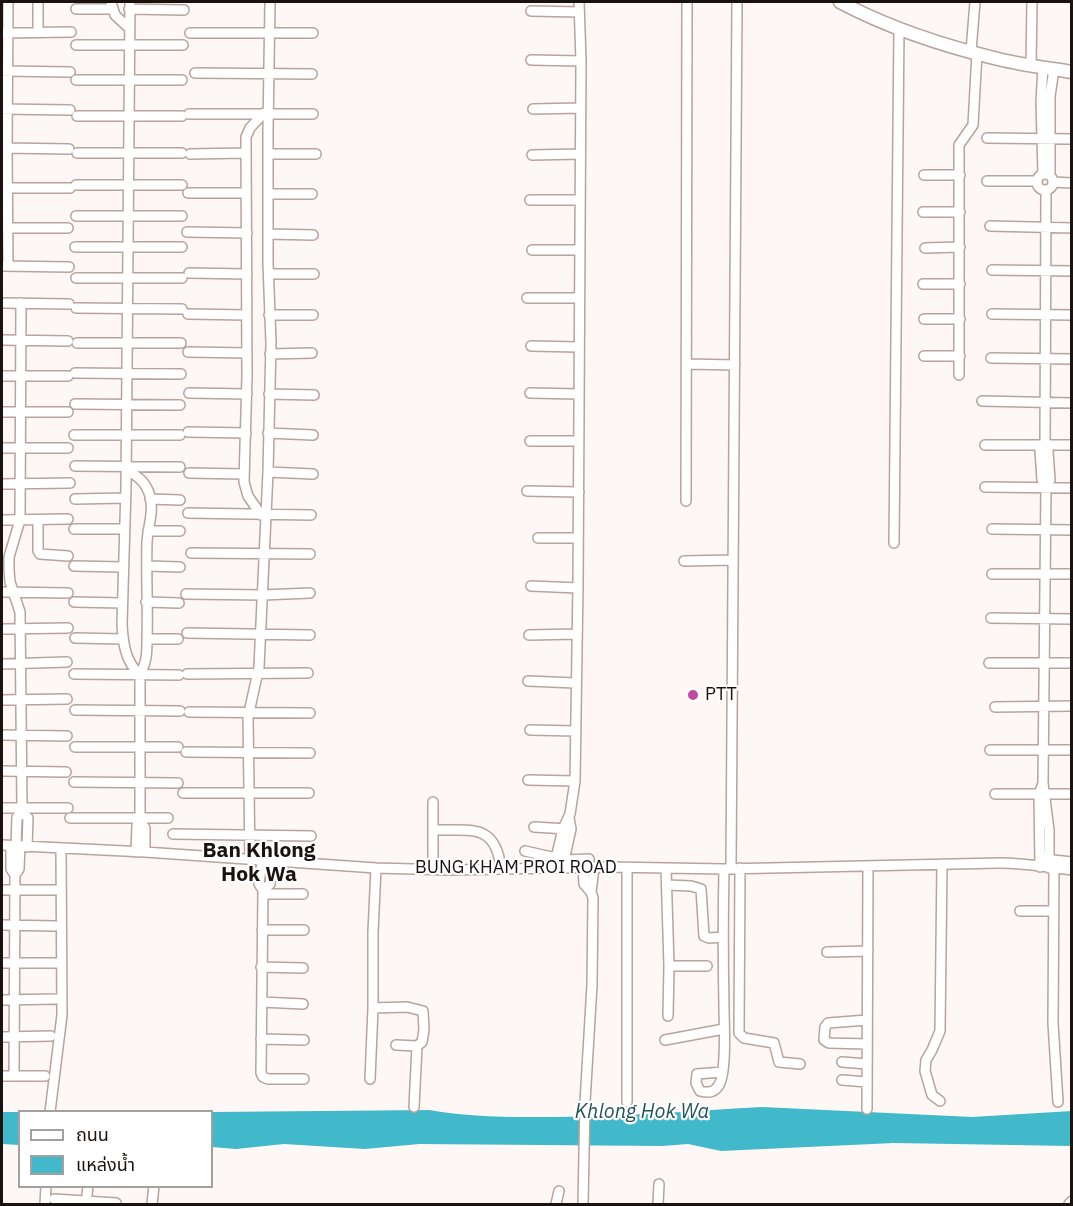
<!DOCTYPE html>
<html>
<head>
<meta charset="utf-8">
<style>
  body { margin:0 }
  #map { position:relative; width:1073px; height:1206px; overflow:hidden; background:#fdf8f6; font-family:"IBM Plex Sans","Noto Sans Thai",sans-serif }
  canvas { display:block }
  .frame { position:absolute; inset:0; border:3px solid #1a120f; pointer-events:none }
  .legend { position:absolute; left:18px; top:1110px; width:195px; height:78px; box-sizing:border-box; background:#fff; border:2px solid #a3a09f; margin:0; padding:8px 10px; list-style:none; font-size:18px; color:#1a120f }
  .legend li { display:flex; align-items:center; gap:12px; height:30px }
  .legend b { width:30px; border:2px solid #a3a09f }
</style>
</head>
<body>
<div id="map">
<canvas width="1073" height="1206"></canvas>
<div class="frame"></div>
<ul class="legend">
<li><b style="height:8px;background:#fff"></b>ถนน</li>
<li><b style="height:16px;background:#42b8cb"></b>แหล่งน้ำ</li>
</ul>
</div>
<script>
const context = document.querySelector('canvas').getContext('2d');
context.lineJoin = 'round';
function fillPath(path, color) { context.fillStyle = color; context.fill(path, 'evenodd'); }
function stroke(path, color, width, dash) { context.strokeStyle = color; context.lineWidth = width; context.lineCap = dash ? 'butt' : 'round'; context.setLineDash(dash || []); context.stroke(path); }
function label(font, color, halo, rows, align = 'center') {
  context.font = font + ' "IBM Plex Sans",sans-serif'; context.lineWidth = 4.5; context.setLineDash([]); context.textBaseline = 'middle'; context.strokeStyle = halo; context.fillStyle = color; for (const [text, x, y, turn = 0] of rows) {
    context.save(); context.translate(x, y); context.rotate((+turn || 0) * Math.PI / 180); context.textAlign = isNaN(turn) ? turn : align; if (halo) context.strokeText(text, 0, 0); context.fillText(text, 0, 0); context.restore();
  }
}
const water = new Path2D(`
  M762 1107 972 1117 1072 1111 1071 1146 894 1143 721 1151 688 1144 662 1146 419 1144 365 1149 284 1144 236 1149 212 1147V1112L429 1110C467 1117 508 1117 547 1117 619 1117 690 1111 762 1107Z
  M2 1112H19V1145L2 1144Z`);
const minor = new Path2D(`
  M8 2 7 148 8 266
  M111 2 115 15 129 28
  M130 2 126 487 122 624C123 642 125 661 139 674
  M76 9H113
  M129 9 184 10
  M531 11 579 12
  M38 32V2
  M2 33 71 32
  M190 33H313
  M76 45H183
  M971 51 975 2
  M531 60 581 61
  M1031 65 1032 2
  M1043 67 1041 102 1043 174
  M2 71 70 72
  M195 73 312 74
  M76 80H182
  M2 109 70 110
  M533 109 580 108
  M189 114H313
  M77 116H182
  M987 138 1072 139
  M3 148 69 149
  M77 153H182
  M190 154 246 153
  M268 154H316
  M532 155 580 154
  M1037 182a8 8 0 1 1 16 0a8 8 0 1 1-16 0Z
  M924 175H960
  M1050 175V96L1054 69
  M987 181H1037
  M1053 182 1072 183
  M76 185H182
  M4 188H70
  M1046 190 1045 447 1048 451 1050 480 1046 486 1043 783 1049 830V868
  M188 193H246
  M268 194H312
  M530 200H579
  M923 212H960
  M76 216H182
  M990 226 1072 228
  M2 228H68
  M187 232 247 233
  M268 234 313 235
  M75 247H182
  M925 248 960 247
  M532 250H579
  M2 266 69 267
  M992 270 1072 271
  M189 273 247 274
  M269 274H314
  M76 278H182
  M923 284H960
  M527 298H579
  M2 303 69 304
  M21 303 20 520 9 557V570L10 582 20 612 22 808 23 813 28 818 27 847
  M76 308 182 309
  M188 314 247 315
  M992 314 1072 315
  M269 315H313
  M924 319H960
  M2 340 68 341
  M77 343H181
  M531 346 578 347
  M188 352 247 353
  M270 354 312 353
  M924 356H960
  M991 358 1072 359
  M687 364 735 365
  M75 373 181 374
  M959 375V145L973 125 977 53
  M2 376H68
  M189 393 247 394
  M530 393 578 394
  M269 394 314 395
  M982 401 1072 403
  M75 404 180 405
  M2 412H68
  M188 432 246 433
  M268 433 313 435
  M74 435H180
  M530 441H578
  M985 445H1072
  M1045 447 1040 450 1042 480 1046 486
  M2 448H68
  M75 466 180 467
  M126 470C138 476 146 482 150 496 154 512 148 526 147 542 146 574 148 607 147 639 147 651 147 665 139 674L140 676V822L137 825 136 852
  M268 472 313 474
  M189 473 244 474
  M2 484 70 483
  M985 487 1072 488
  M527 491 579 492
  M75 499 125 498
  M150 499 180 500
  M686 501 687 2
  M188 513 311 515
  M261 515 248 496 244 482 247 376 246 137 250 128 264 113
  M2 520 68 519
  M38 520V551L40 554 68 556
  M74 529H124
  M992 529 1072 530
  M148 531H180
  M538 538H578
  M894 543 899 28
  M191 553 310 554
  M684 561 733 560
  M74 566 122 567
  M147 566 180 567
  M992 574H1072
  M531 586 578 588
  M2 592 68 593
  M186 594 263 595 310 593
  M74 602 122 603
  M146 602 179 603
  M991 618 1072 619
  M2 629 68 628
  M187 633 310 635
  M529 635 577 634
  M75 638 123 639
  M147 639H178
  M989 663H1072
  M2 664 67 662
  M74 674 179 675
  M187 674 308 673
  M528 681 575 683
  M2 700 67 699
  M995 707 1072 706
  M75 710 180 711
  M189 712 310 713
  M530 730 576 731
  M2 735 67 736
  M75 747H178
  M990 750H1072
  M186 752 310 753
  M2 771 66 772
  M528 780 575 781
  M74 782 178 783
  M183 793H309
  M995 794H1072
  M433 802V869
  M2 808H68
  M70 818H168
  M140 822 145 828V852
  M534 827 567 829
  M433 830C470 831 496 822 501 869
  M173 834 311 836
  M2 845 145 852 376 868 449 870 610 867 724 869 1000 863C1024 863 1047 867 1072 870
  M11 846V869L15 875
  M16 846 17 817 23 813
  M525 851 565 860 589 859
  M1044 859 1072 862
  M250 860 248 717 259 667 268 472 271 343 268 263V129L270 2
  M262 861 259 884 263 890 261 1073 263 1077 268 1079H304
  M563 865 571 829 569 818
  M1040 867 1039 795 1043 783
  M376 868 373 932V1008L407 1007 423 1011 424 1030 422 1042 417 1046 414 1107
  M551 868 556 858 563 829 570 814 575 781 578 585 581 61 579 2
  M583 868 584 884 591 892
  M627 868V1102
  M740 868 739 1033 744 1038 774 1043 779 1062 800 1064
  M1054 868 1053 1023 1058 1102
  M666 869 669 966 668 1016
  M731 869 737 2
  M667 885 691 886 701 889 704 936 709 938 723 937
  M2 890H55
  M263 890 270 884 274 861
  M263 894H303
  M1020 911H1054
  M2 925 55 926
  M262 930H304
  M827 952 868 951
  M2 963H56
  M669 966H707
  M261 967 303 968
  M2 1000 56 999
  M262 1002 303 1004
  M867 1020 828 1023 825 1027 824 1040 829 1043 867 1044
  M2 1037 51 1036
  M261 1039 304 1040
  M665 1040 724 1029
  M396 1045 417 1046
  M842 1062 867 1064
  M722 1072 697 1074 696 1083 700 1091C708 1093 714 1093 719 1085 727 1071 724 1025 724 1007 723 961 723 915 724 869
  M2 1076H45
  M14 1076 15 875 19 869 20 846
  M370 1079 373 1008
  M842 1080 867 1082
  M940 1101 932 1095 925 1071 926 1060 932 1050 940 1031 942 864
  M867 1109 868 866
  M50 1112 62 1015 61 848
  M54 1199 116 1203
  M45 1204 46 1186
  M86 1204 88 1186
  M152 1204 154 1186
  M556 1204 559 1191
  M583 1204 585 1102 592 985 593 898 591 892 594 868
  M658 1204 659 1184
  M1069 1204 1072 1201`);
const major = new Path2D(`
  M840 2C889 28 944 46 998 59 1022 65 1047 68 1072 72`);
const markers = [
  [693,695,6,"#c0499f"]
];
const poiNames = [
  ["PTT",705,695]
];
const streetNames = [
  ["BUNG KHAM PROI ROAD",516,868]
];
const waterNames = [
  ["Khlong Hok Wa",642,1112]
];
const quarterNames = [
  ["Ban Khlong",259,851],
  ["Hok Wa",259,875]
];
fillPath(water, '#42b8cb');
stroke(minor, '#b9a39a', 12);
stroke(major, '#b9a39a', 15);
stroke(minor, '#fff', 9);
stroke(major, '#fff', 12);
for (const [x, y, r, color] of markers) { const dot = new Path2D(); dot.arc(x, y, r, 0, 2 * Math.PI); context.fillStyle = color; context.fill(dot); stroke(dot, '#fff', 2); }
label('18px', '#1a120f', '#fff', poiNames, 'left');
label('18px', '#1a120f', '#fff', streetNames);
label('italic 20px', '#22535c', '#fff', waterNames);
label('bold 21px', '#1a120f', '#fff', quarterNames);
</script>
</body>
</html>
